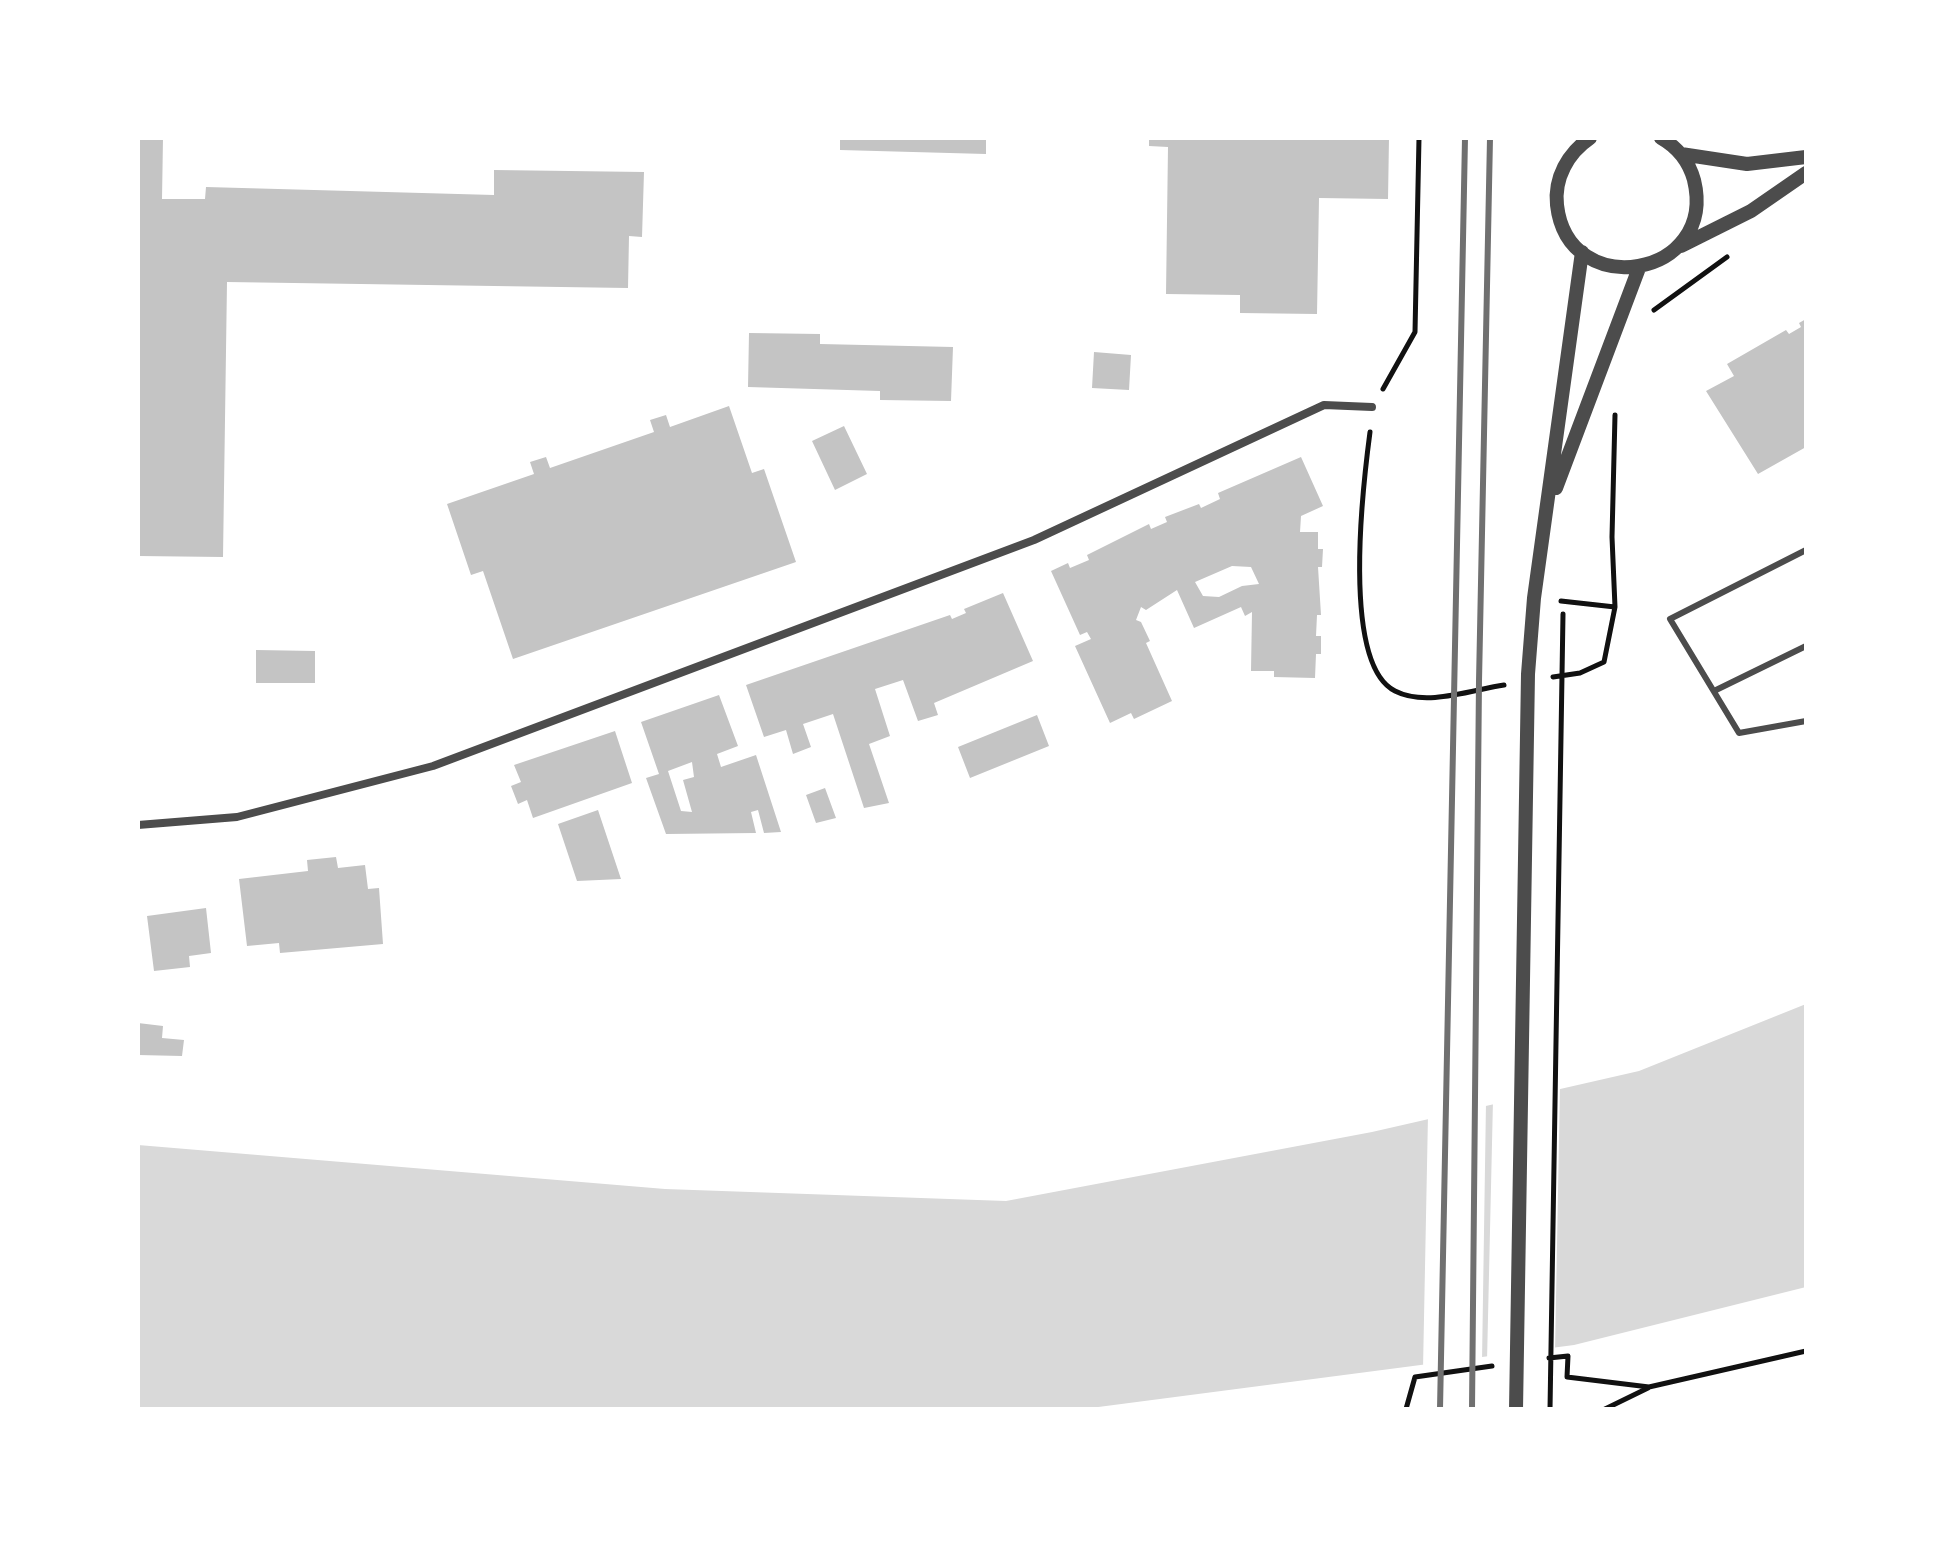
<!DOCTYPE html>
<html>
<head>
<meta charset="utf-8">
<style>
  body { margin:0 }
  #map { position:relative; width:1944px; height:1547px; overflow:hidden; background:#fff; font-family:Arial,sans-serif }
  canvas { display:block }
  .frame { position:absolute; inset:0; border:140px solid #fff; pointer-events:none }
</style>
</head>
<body>
<div id="map">
<canvas width="1944" height="1547"></canvas>
<div class="frame"></div>
</div>
<script>
const context = document.querySelector('canvas').getContext('2d');
context.lineJoin = 'round';
function fillPath(path, color) { context.fillStyle = color; context.fill(path, 'evenodd'); }
function stroke(path, color, width, dash) { context.strokeStyle = color; context.lineWidth = width; context.lineCap = dash ? 'butt' : 'round'; context.setLineDash(dash || []); context.stroke(path); }
const water = new Path2D(`
  M1806 1004V1287L1574 1345 1083 1409H138V1145L665 1189 1006 1201 1372 1132 1639 1071Z`);
const pier = new Path2D(`
  M1560 1085 1555 1351 1487 1361 1493 1100Z
  M1486 1102 1482 1361 1423 1369 1428 1115Z`);
const building = new Path2D(`
  M138 138H163L162 199H205L206 187 494 195V170L644 172 642 237 629 236 628 288 227 282 223 557 138 556Z
  M840 138H986V154L840 150Z
  M1149 138H1389L1388 199 1319 198 1317 314 1240 313V295L1166 294 1168 147 1149 146Z
  M1806 319V447L1758 474 1706 391 1734 376 1727 364 1786 330 1789 334 1801 327 1799 323Z
  M749 333 820 334V344L953 347 951 401 880 400V391L748 387Z
  M1094 352 1131 355 1129 390 1092 388Z
  M729 406 752 473 764 469 796 562 513 659 483 571 471 575 447 504 534 474 530 462 546 457 550 468 654 432 650 420 666 415 670 427Z
  M844 426 867 474 835 490 812 441Z
  M1301 457 1323 506 1301 516 1300 532H1318V549H1323L1322 567H1318L1321 615H1317L1316 636H1321V654H1316L1315 678 1274 677V671H1251L1252 612 1245 616 1241 607 1194 628 1177 590 1146 610 1141 607 1136 620 1141 622 1150 641 1146 643 1172 701 1134 719 1131 713 1110 723 1075 646 1091 639 1087 632 1080 635 1051 571 1068 563 1070 568 1089 560 1087 555 1149 524 1151 529 1167 522 1165 517 1199 504 1201 508 1220 499 1218 493ZM1232 566 1251 567 1259 584 1242 586 1219 597 1203 596 1195 582Z
  M1003 593 1033 661 934 703 938 715 918 721 903 680 875 689 890 736 869 744 889 803 864 808 833 714 803 724 811 747 793 754 786 730 764 737 746 685 950 615 952 619 966 613 964 609Z
  M256 650 315 651V683H256Z
  M719 695 738 746 717 754 721 767 756 755 781 832 764 833 758 810 751 812 756 833 666 834 646 778 659 774 641 722ZM692 762 694 777 683 780 692 812 681 811 668 771Z
  M1037 715 1049 746 970 778 958 747Z
  M615 731 632 783 533 818 527 800 518 804 511 786 521 782 514 765Z
  M825 788 836 818 816 823 806 795Z
  M598 810 621 879 577 881 558 824Z
  M336 857 338 868 365 865 368 889 379 888 383 944 280 953 279 943 247 946 239 879 308 871 307 860Z
  M206 908 211 953 189 956 190 967 154 971 147 916Z
  M138 1023 163 1026 162 1038 184 1040 182 1056 138 1055Z`);
const path = new Path2D(`
  M1654 310 1727 257
  M1383 389 1415 332 1419 138
  M1370 432C1363 485 1341 664 1395 691 1426 707 1471 690 1504 685
  M1561 601 1615 607
  M1553 677 1580 673 1604 662 1615 607 1612 537 1615 415
  M1549 1358 1568 1356 1567 1377 1649 1387 1806 1351
  M1406 1409 1415 1377 1492 1366
  M1550 1409 1563 614
  M1605 1409 1648 1388`);
const service = new Path2D(`
  M1806 550 1670 619 1739 733 1806 721
  M1714 691 1806 646`);
const minor = new Path2D(`
  M138 825 237 817 433 766 1034 540 1324 405 1372 407`);
const tertiary = new Path2D(`
  M1590 138C1568 153 1554 178 1557 205 1568 303 1718 278 1694 180 1689 162 1677 147 1661 138
  M1681 154 1747 164 1806 157
  M1681 246 1751 211 1806 173
  M1556 488 1639 268
  M1516 1409 1528 674 1534 598 1582 252`);
const rail = new Path2D(`
  M1440 1409 1465 138
  M1472 1409 1479 681 1490 138`);
fillPath(water, '#d9d9d9');
fillPath(pier, '#fff');
fillPath(building, '#c4c4c4');
stroke(path, '#111', 5);
stroke(service, '#4c4c4c', 6);
stroke(minor, '#4c4c4c', 8);
stroke(tertiary, '#4c4c4c', 14);
stroke(rail, '#707070', 6);
</script>
</body>
</html>
